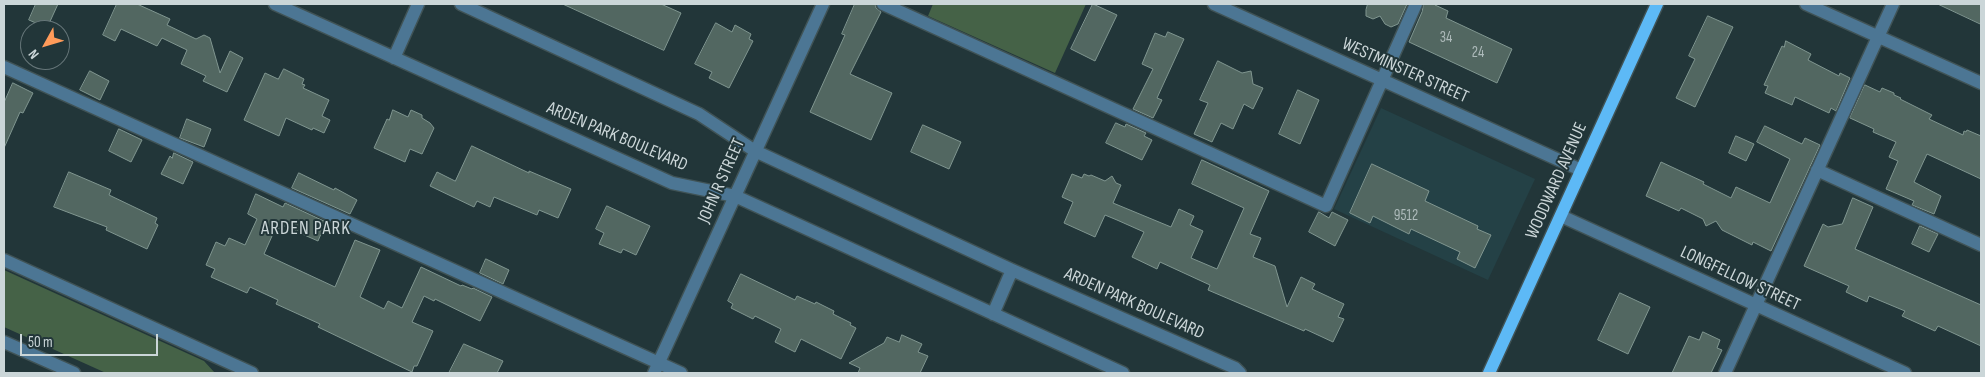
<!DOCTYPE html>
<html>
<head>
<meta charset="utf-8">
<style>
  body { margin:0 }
  #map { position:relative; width:1985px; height:377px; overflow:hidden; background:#223639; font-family:"Sofia Sans Condensed",sans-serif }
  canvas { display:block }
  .frame { position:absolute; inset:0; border:5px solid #cbd6d8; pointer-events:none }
  .north { position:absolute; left:20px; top:20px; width:50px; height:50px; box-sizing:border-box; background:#223639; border:1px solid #667679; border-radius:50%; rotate:231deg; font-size:14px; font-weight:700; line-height:20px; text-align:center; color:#cbd6d8 }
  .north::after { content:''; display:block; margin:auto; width:18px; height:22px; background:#ff9b5a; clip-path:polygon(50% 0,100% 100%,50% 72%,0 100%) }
  .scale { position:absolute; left:20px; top:334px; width:138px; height:22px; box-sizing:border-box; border:2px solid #cbd6d8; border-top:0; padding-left:6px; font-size:15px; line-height:18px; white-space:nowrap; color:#cbd6d8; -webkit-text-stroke:4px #223639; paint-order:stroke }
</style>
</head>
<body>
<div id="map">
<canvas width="1985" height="377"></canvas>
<div class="frame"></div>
<div class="north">N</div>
<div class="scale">50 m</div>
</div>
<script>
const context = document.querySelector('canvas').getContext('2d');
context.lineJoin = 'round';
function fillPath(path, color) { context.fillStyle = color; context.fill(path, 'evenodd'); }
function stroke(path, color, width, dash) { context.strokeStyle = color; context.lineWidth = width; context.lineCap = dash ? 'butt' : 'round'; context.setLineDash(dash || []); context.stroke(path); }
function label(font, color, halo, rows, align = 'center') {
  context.font = font + ' "Sofia Sans Condensed",sans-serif'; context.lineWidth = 4; context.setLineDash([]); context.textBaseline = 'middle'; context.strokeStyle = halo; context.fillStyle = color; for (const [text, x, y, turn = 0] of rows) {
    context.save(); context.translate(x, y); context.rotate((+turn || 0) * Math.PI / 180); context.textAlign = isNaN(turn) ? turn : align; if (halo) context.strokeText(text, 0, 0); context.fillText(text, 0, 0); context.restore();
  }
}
const built = new Path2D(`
  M1381 108 1535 179 1488 280 1334 209Z`);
const green = new Path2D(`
  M933 4H1086L1055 73 928 16Z
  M4 270 204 361 215 373H106L4 327Z`);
const building = new Path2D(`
  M36 4H58L47 28 29 20Z
  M117 4H137L170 19 167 25 196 39 204 35 210 38 220 73 230 51 243 58 227 92 203 81 206 76 181 64 187 50 162 38 157 46 121 29 115 41 103 35Z
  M563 4H661L681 13 664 50Z
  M855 4H875L876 8 881 12 850 74 892 93 871 140 810 112 845 35 842 34Z
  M1093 4 1117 15 1095 61 1071 49Z
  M1368 4H1407L1398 24 1391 27 1385 24 1380 16 1373 19 1366 16V10Z
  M1424 4H1438L1435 5 1448 11 1446 18 1512 49 1497 83 1409 42 1422 12Z
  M1938 4H1981V24Z
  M1708 16 1733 27 1695 107 1676 98 1695 59 1689 56Z
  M716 23 732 32 735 25 751 34 749 39 753 41 729 88 709 78 712 72 695 64Z
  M1168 32 1184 39 1157 98 1162 100 1153 118 1133 109 1153 69 1142 64 1155 33 1165 37Z
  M1786 41 1811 54 1808 60 1839 76 1840 73 1850 78 1836 111 1831 108 1829 113 1795 97 1792 105 1765 93 1768 86 1764 85 1782 46 1784 47Z
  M1218 61 1242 73 1251 71 1253 84 1263 88 1253 109 1244 104 1233 129 1221 123 1212 142 1194 134 1208 103 1200 100Z
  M284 69 304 79 302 84 305 85 303 88 329 100 322 116 330 120 324 133 313 128 312 130 286 118 279 136 244 120 265 73 278 79Z
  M90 71 109 81 100 100 80 90Z
  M13 83 33 93 23 113 20 112 4 148V103Z
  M1865 85 1880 92 1882 88 1894 93V95L1901 98 1900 99 1932 115 1929 119 1963 135 1964 131 1966 132 1967 130 1981 136V179L1927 154 1914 182 1941 196 1934 214 1912 205 1914 201 1886 189 1898 161 1889 157 1896 142 1873 132 1874 129 1850 118Z
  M1298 90 1319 100 1300 144 1279 134Z
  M393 110 408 117 411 110 422 115V118L430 123 434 128 422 154 410 149 405 162 374 148 387 119 389 120Z
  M187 119 211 129 204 147 180 138Z
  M1116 123 1125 127 1126 124 1146 133 1144 136 1152 140 1142 160 1106 143Z
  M923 125 961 142 949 169 911 152Z
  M1765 126 1802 144 1805 138 1820 145 1771 251 1753 242 1752 245 1722 230 1716 221 1706 226 1703 219 1681 208 1679 211 1646 196 1661 162 1704 182 1703 184 1731 198 1736 187 1770 203 1790 159 1757 142Z
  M119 129 142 140 131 162 109 151Z
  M1736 136 1754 144 1746 161 1729 153Z
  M472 146 529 173V171L571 189 558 218 539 210 537 215 494 197 490 207 477 201 474 207 430 186 437 172 455 181Z
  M174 153 193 162 183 184 161 174 170 156 172 158Z
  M1202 160 1269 191 1250 234 1261 238 1253 257 1275 266 1287 307 1301 277 1315 284 1312 289 1344 304 1338 317 1344 319 1333 342 1305 329 1304 331 1208 290 1210 285 1160 262 1157 269 1132 257 1144 232 1117 220 1105 215 1095 237 1064 223 1073 202 1062 197 1072 174 1082 178 1084 174 1089 176 1091 175 1105 181 1112 176 1116 183 1121 185 1113 203 1171 227 1179 209 1194 216 1190 225 1203 231 1191 258 1217 269 1244 208 1192 184Z
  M1372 164 1429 191 1425 201 1478 226 1477 229 1491 235 1475 268 1457 259 1460 252 1411 229 1409 234 1373 216 1370 223 1350 213Z
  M69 172 111 190 109 195 157 218 155 223 158 225 147 249 106 230 107 227 54 207Z
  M299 173 334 190 335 188 357 200 350 214 292 188Z
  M256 194 283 207 285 203 326 222 318 241 284 226 282 230 276 227 264 254 335 287 355 240 380 250 360 297 384 309 388 301 402 308 421 267 461 286 462 285 472 289 473 288 492 297 480 321 435 299 434 301 424 296 412 322 433 331 417 366H414L412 372 318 327 320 324 276 304 278 300 250 287 247 293 211 277 215 269 206 265 216 242 225 246 229 238 245 245 257 219 248 214Z
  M1853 198 1873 207 1855 249 1981 305V346L1938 326 1935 331 1902 316 1905 311 1869 296 1867 302 1846 292 1849 286 1804 266 1823 224 1828 227 1842 224Z
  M607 206 650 226 636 255 623 249 621 253 599 244 604 233 596 229Z
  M1319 212 1329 218 1332 212 1348 220 1335 246 1309 232Z
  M1920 226 1938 234 1929 252 1912 244Z
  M486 259 509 270 503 284 480 273Z
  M741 274 795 300 797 296 815 304 816 302 834 311 833 314 851 323 850 325 856 328 841 359 801 339 795 352 775 342 781 329 755 316 753 319 731 308 733 304 728 301Z
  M1620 293 1650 307 1628 354 1598 340Z
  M1703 332 1720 340 1717 348 1722 350 1711 373H1672L1689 336 1699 340Z
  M902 335 922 344 918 352 928 356 920 373H858L860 368 849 363 884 343 887 337 899 342Z
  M464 344 503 361 497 373H449Z`);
const minor = new Path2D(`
  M275 4 672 183 735 196 1123 373
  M461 4 699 114 755 151 1012 270 1235 368 1240 373
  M883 4 1326 206 1416 4
  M1214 4 1581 170
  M1806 4 1981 83
  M394 58 418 4
  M4 67 681 373
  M1817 170 1981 245
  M1561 216 1905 373
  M4 260 252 373
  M993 314 1012 270
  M4 342 74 373
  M654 373 823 4
  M1725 373 1893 4`);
const major = new Path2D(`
  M1489 373 1657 4`);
const numberNames = [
  ["34",1446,38],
  ["24",1478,53],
  ["9512",1406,216]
];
const streetNames = [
  ["WESTMINSTER STREET",1405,71,24],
  ["ARDEN PARK BOULEVARD",617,137,23],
  ["JOHN R STREET",722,181,-66],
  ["WOODWARD AVENUE",1557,181,-66],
  ["LONGFELLOW STREET",1740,279,25],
  ["ARDEN PARK BOULEVARD",1134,304,24]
];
const neighbourhoodNames = [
  ["ARDEN PARK",306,229]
];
fillPath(built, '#244146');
fillPath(green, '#456247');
fillPath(building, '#526761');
stroke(building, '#809690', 1);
stroke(minor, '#405356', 15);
stroke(major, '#405356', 15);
stroke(minor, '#4c7694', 12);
stroke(major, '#5db9f6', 12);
label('15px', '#adbaba', null, numberNames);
label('18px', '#cbd6d8', '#223639', streetNames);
context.letterSpacing = '1px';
label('19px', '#cbd6d8', '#223639', neighbourhoodNames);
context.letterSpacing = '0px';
</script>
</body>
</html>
